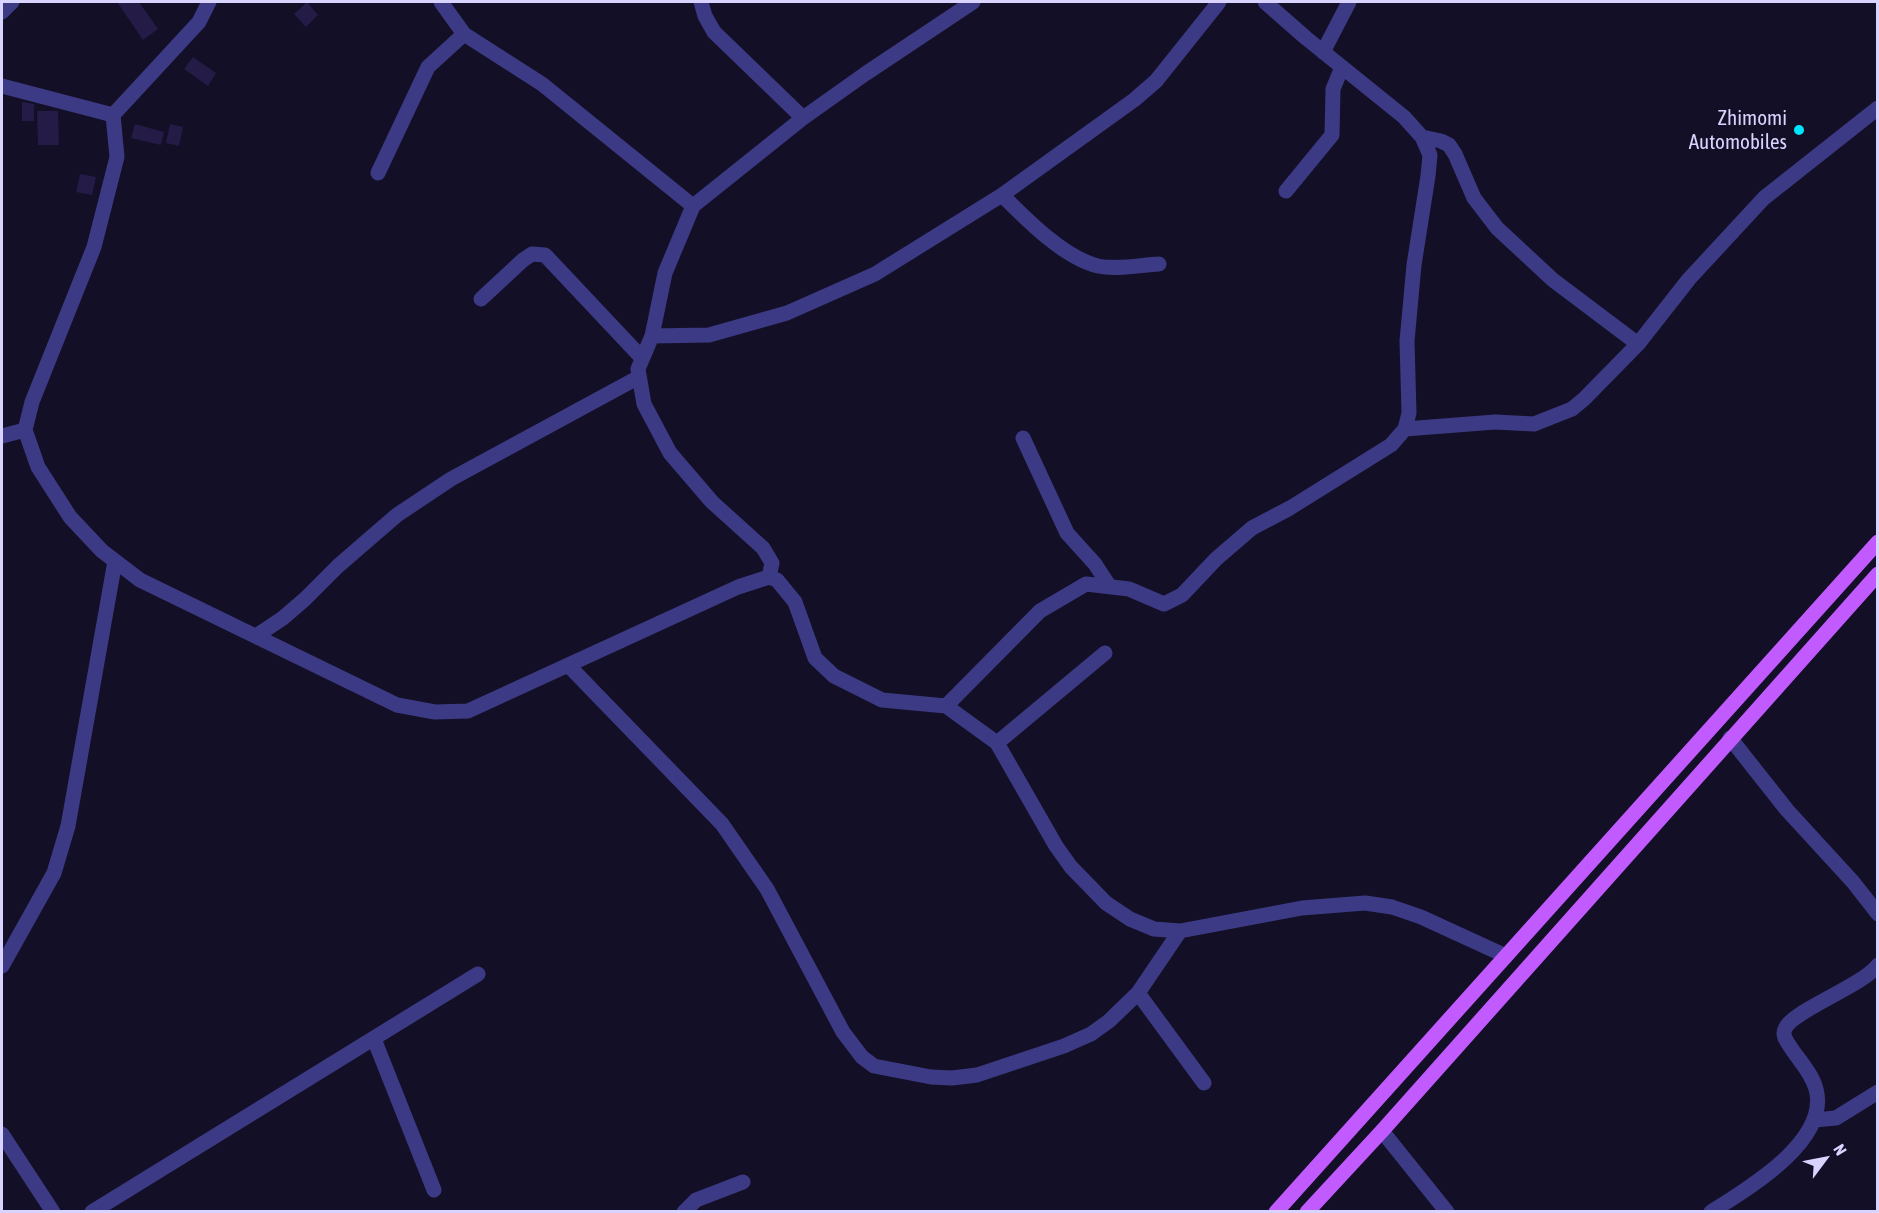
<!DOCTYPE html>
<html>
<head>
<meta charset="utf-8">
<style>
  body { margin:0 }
  #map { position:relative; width:1879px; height:1213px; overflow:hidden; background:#130f26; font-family:"Asap Condensed",sans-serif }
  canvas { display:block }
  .frame { position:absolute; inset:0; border:3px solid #d9d4ff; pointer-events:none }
  .north { position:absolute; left:1795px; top:1129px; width:60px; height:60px; -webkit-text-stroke:4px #130f26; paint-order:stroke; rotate:58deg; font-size:16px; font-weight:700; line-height:24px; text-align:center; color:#d9d4ff }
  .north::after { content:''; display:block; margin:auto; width:21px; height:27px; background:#d9d4ff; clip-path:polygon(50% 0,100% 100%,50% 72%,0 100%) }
</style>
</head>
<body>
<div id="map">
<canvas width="1879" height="1213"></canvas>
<div class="frame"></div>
<div class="north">N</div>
</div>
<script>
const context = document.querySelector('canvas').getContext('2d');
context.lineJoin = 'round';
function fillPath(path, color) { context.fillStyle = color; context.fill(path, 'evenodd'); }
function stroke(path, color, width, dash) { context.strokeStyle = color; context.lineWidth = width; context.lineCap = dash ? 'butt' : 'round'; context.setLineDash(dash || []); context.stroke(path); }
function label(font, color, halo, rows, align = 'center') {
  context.font = font + ' "Asap Condensed",sans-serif'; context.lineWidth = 4.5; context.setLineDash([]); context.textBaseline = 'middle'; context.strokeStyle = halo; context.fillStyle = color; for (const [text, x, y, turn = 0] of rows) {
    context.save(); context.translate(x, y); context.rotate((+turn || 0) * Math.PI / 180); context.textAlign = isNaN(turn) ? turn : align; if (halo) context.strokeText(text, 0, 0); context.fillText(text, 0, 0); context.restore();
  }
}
const building = new Path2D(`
  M117 2H139L158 29 143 40Z
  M307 2 318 15 306 27 294 14Z
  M193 57 216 73 208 86 184 69Z
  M22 102 34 104V121H22Z
  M37 111H58L59 145H38Z
  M135 124 164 132 161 145 131 138Z
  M170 124 183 127 179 146 166 143Z
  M80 174 96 177 92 195 76 192Z`);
const minor = new Path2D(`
  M209 2 199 22 113 115 117 157 94 247 32 402 25 430 38 467 70 517 102 551 140 580 397 705 435 712 468 711 738 587 769 577 777 580 795 602 815 658 834 676 882 700 946 706 997 743 1056 846 1071 867 1106 903 1130 919 1154 929 1180 931 1302 908 1365 903 1392 907 1421 917 1506 956
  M441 2 464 34 542 84 693 206
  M701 2 705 16 714 32 803 118
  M2 12 12 2
  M1323 52 1349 2
  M2 86 113 115
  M1422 137 1441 141 1449 145 1455 154 1474 198 1497 228 1553 280 1638 344
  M378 173 428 67 464 34
  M1286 191 1332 135 1333 89 1342 67
  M1002 195C1026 219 1064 258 1098 266 1117 270 1140 265 1159 264
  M481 299 523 260 532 254 545 255 642 358
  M652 336 709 335 787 313 875 274 1002 195 1134 100 1156 81 1219 2
  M1405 429 1495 422 1534 424 1572 409 1584 399 1638 344 1689 279 1764 198 1878 108
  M2 436 25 430
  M1023 438 1067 533 1095 564 1110 587
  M769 577 772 563 763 548 712 502 670 453 644 404 638 369 652 336 665 273 693 206 803 118 865 74 973 2
  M256 636 283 618 305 599 338 566 397 515 451 479 639 377
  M568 665 722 824 767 889 843 1032 862 1057 874 1066 931 1077 952 1078 977 1075 1064 1046 1091 1034 1109 1021 1138 993 1180 931
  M946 706 1040 611 1086 584 1129 589 1164 604 1182 595 1216 559 1252 528 1290 508 1391 445 1405 429 1409 413 1407 341 1414 265 1428 176 1430 155 1422 137 1404 117 1306 38 1265 2
  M1730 738 1787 810 1853 882 1878 914
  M997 743 1105 653
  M2 966 54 873 68 826 115 561
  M1138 993 1204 1083
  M374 1039 434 1190
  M1814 1120 1836 1118 1878 1092
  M1382 1131 1447 1212
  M2 1134 53 1212
  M92 1212 478 974
  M684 1212 696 1200 743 1182
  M1711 1212C1747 1189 1830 1141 1816 1089 1811 1070 1794 1056 1785 1038 1784 1035 1783 1033 1785 1029 1791 1011 1861 987 1878 965`);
const major = new Path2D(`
  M1276 1212 1878 542
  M1307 1212 1382 1131 1878 574`);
const markers = [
  [1799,130,6,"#00e5ff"]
];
const poiNames = [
  ["Zhimomi",1787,118],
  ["Automobiles",1787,142]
];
fillPath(building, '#241b47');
stroke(minor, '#3d3a85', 15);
stroke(major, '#c25bff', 15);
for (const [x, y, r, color] of markers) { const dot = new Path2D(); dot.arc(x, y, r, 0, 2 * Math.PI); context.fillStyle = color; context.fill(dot); stroke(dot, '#130f26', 2); }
label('21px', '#d9d4ff', '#130f26', poiNames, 'right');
</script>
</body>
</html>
